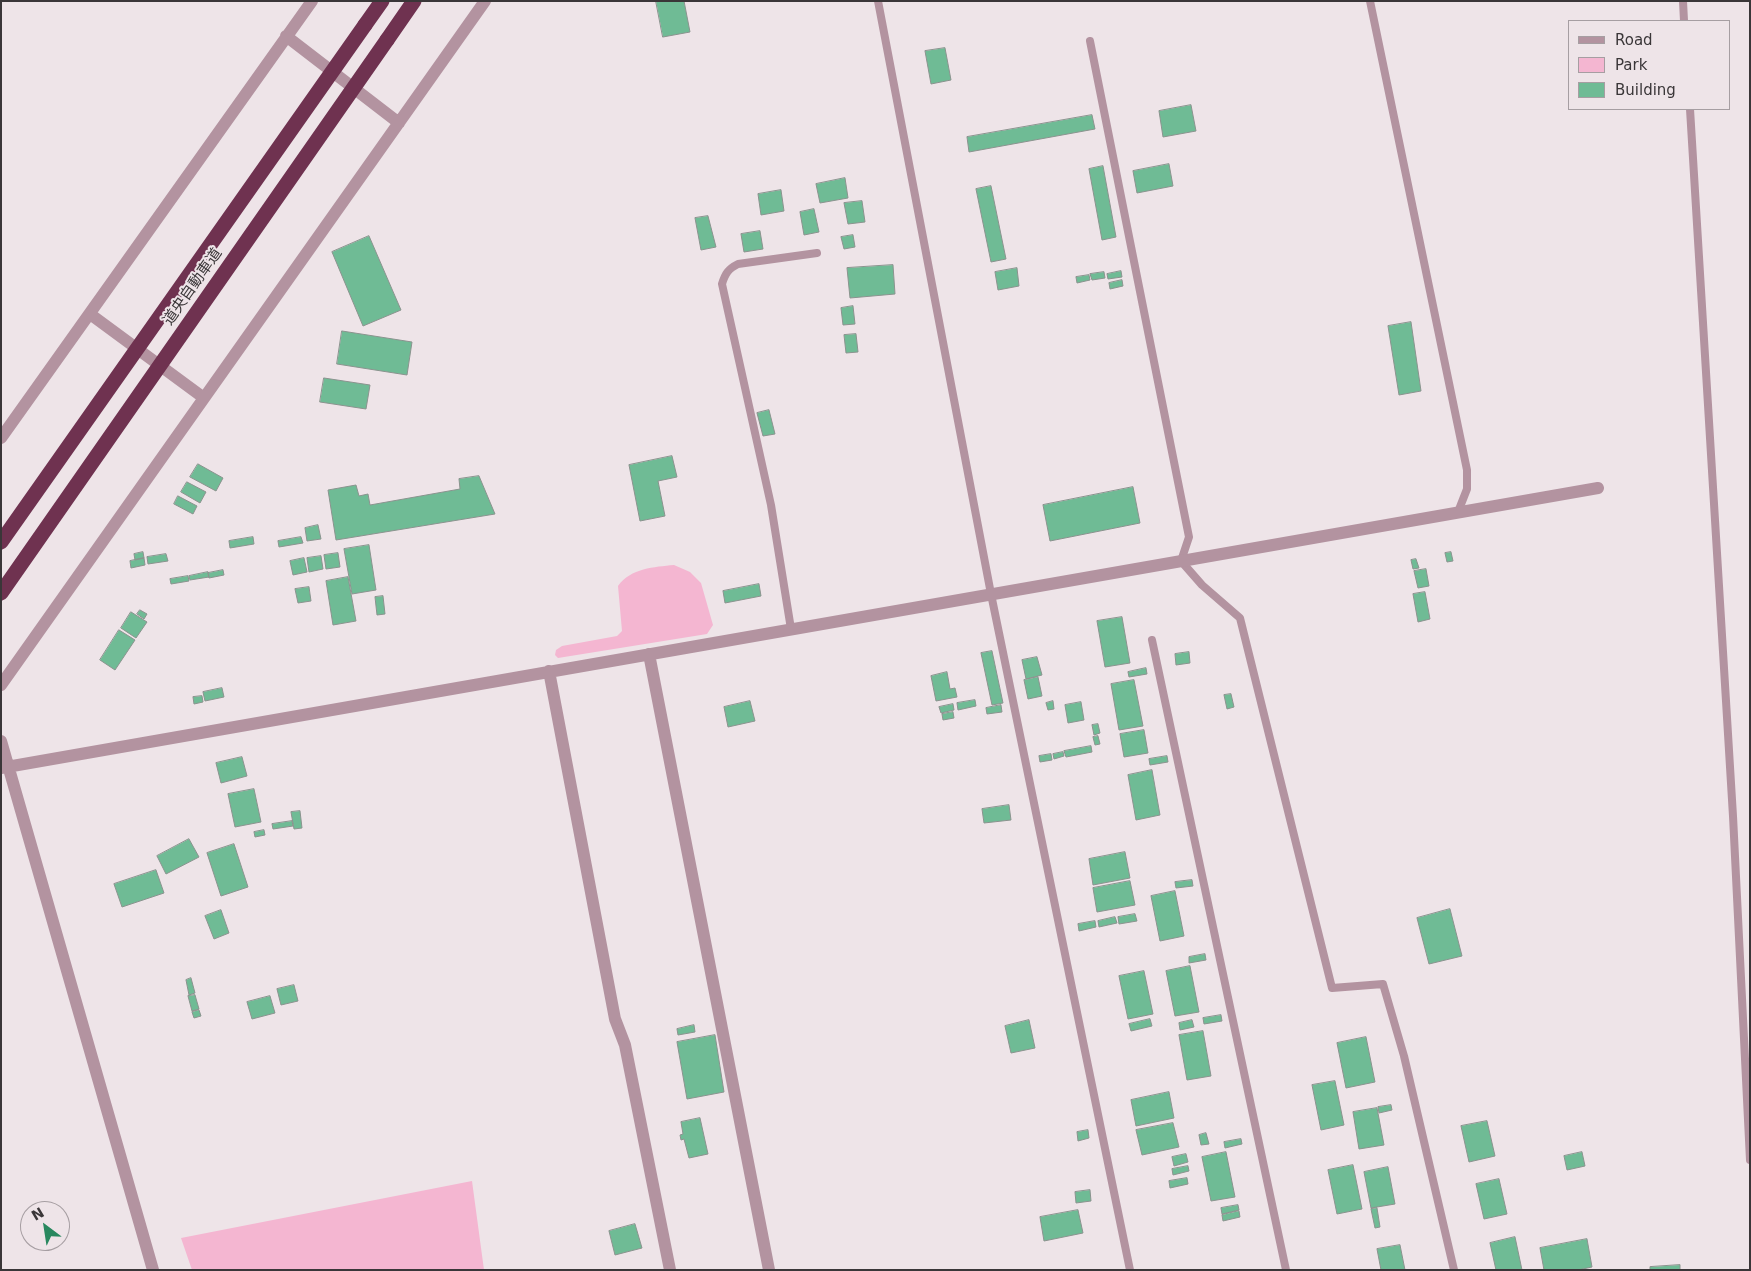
<!DOCTYPE html>
<html>
<head>
<meta charset="utf-8">
<style>
  body { margin:0 }
  #map { position:relative; width:1751px; height:1271px; overflow:hidden; background:#eee4e8; font-family:"DejaVu Sans",sans-serif }
  canvas { display:block }
  .frame { position:absolute; inset:0; border:2px solid #3a3638; pointer-events:none }
  .legend { position:absolute; left:1568px; top:20px; width:162px; height:90px; box-sizing:border-box; background:#eee4e8; border:1px solid #a69ea2; margin:0; padding:6px 9px; list-style:none; font-size:15px; color:#3a3638 }
  .legend li { display:flex; align-items:center; gap:10px; height:25px }
  .legend b { width:25px; border:1px solid #a69ea2 }
  .north { position:absolute; left:20px; top:1201px; width:50px; height:50px; box-sizing:border-box; background:#eee4e8; border:1px solid #a69ea2; border-radius:50%; rotate:329deg; font-size:14px; font-weight:700; line-height:20px; text-align:center; color:#3a3638 }
  .north::after { content:''; display:block; margin:auto; width:18px; height:22px; background:#29885f; clip-path:polygon(50% 0,100% 100%,50% 72%,0 100%) }
</style>
</head>
<body>
<div id="map">
<canvas width="1751" height="1271"></canvas>
<div class="frame"></div>
<ul class="legend">
<li><b style="height:6px;background:#b393a0"></b>Road</li>
<li><b style="height:14px;background:#f4b6d1"></b>Park</li>
<li><b style="height:14px;background:#6fbb95"></b>Building</li>
</ul>
<div class="north">N</div>
</div>
<script>
const context = document.querySelector('canvas').getContext('2d');
context.lineJoin = 'round';
function fillPath(path, color) { context.fillStyle = color; context.fill(path, 'evenodd'); }
function stroke(path, color, width, dash) { context.strokeStyle = color; context.lineWidth = width; context.lineCap = dash ? 'butt' : 'round'; context.setLineDash(dash || []); context.stroke(path); }
function label(font, color, halo, rows, align = 'center') {
  context.font = font + ' "DejaVu Sans","Noto Sans JP",sans-serif'; context.lineWidth = 4; context.setLineDash([]); context.textBaseline = 'middle'; context.strokeStyle = halo; context.fillStyle = color; for (const [text, x, y, turn = 0] of rows) {
    context.save(); context.translate(x, y); context.rotate((+turn || 0) * Math.PI / 180); context.textAlign = isNaN(turn) ? turn : align; if (halo) context.strokeText(text, 0, 0); context.fillText(text, 0, 0); context.restore();
  }
}
const green = new Path2D(`
  M674 565 690 572 701 583 713 625 707 634 558 658 555 655 556 650 562 646 617 636 622 631 618 586C631 568 654 567 674 565Z
  M472 1181 484 1270H192L181 1238Z`);
const building = new Path2D(`
  M656 1H684L690 32 663 37Z
  M945 48 951 80 931 84 925 51Z
  M1191 105 1196 131 1163 137 1159 111Z
  M1092 115 1095 129 969 152 967 137Z
  M1169 164 1173 186 1137 193 1133 171Z
  M1103 166 1116 237 1102 240 1089 169Z
  M845 178 848 198 820 203 816 184Z
  M991 186 1006 259 991 262 976 189Z
  M781 190 784 211 761 215 758 194Z
  M862 201 865 222 848 224 844 203Z
  M814 209 819 232 804 235 800 212Z
  M708 216 716 247 701 250 695 218Z
  M760 231 763 249 744 252 741 234Z
  M853 235 855 247 844 249 841 237Z
  M369 236 401 310 363 326 332 252Z
  M893 265 895 294 850 298 847 268Z
  M1017 268 1019 286 998 290 995 272Z
  M1121 271 1122 277 1108 279 1107 274Z
  M1104 272 1105 278 1092 280 1090 274Z
  M1089 275 1090 280 1077 283 1076 277Z
  M1122 280 1123 286 1110 289 1109 283Z
  M853 306 855 324 843 325 841 308Z
  M1411 322 1421 391 1399 395 1388 326Z
  M342 331 412 342 407 375 337 364Z
  M856 334 858 352 846 353 844 335Z
  M324 378 370 385 366 409 320 402Z
  M769 410 775 434 763 436 757 413Z
  M672 456 677 477 658 481 665 516 640 521 629 465Z
  M198 464 223 478 216 491 190 477Z
  M479 476 495 514 336 540 328 490 356 485 359 496 368 494 370 505 460 489 459 479Z
  M187 482 206 492 200 503 181 492Z
  M1133 487 1140 523 1050 541 1043 505Z
  M178 496 197 506 193 514 174 504Z
  M318 525 321 539 307 541 305 528Z
  M253 537 254 544 230 548 229 541Z
  M301 537 303 543 279 547 278 541Z
  M369 545 376 590 352 594 344 549Z
  M143 552 144 558 135 560 134 554Z
  M1451 552 1453 561 1447 562 1445 553Z
  M338 553 340 567 326 569 324 555Z
  M166 554 168 561 148 564 147 557Z
  M321 556 323 569 309 572 307 558Z
  M144 558 145 565 131 568 130 561Z
  M304 558 307 572 293 575 290 561Z
  M1416 559 1419 568 1413 569 1411 560Z
  M1426 569 1429 586 1418 588 1414 571Z
  M223 570 224 575 209 578 208 573Z
  M208 572 209 577 190 580 189 576Z
  M188 576 189 581 171 584 170 579Z
  M348 577 356 621 333 625 326 581Z
  M759 584 761 596 725 603 723 591Z
  M309 587 311 601 298 603 295 589Z
  M1425 592 1430 619 1418 622 1413 594Z
  M383 596 385 614 377 615 375 597Z
  M140 610 147 614 144 619 137 614Z
  M131 612 147 622 136 638 121 628Z
  M1122 617 1130 663 1105 667 1097 621Z
  M119 630 135 640 115 670 100 660Z
  M992 651 1003 703 992 705 981 653Z
  M1189 652 1190 663 1176 665 1175 654Z
  M1037 657 1042 675 1026 679 1022 660Z
  M1146 668 1147 674 1129 677 1128 672Z
  M947 672 950 689 955 688 957 697 936 701 931 676Z
  M1038 677 1042 696 1028 699 1024 680Z
  M1134 680 1143 726 1119 730 1111 684Z
  M222 688 224 697 205 701 203 692Z
  M1231 694 1234 707 1227 709 1224 695Z
  M202 696 203 702 194 704 193 697Z
  M975 700 976 706 958 710 957 703Z
  M750 701 755 721 728 727 724 707Z
  M1053 701 1054 709 1048 710 1046 703Z
  M1081 702 1084 720 1068 723 1065 705Z
  M953 704 954 710 941 713 939 707Z
  M1001 705 1002 712 987 714 986 708Z
  M953 712 954 718 943 720 942 714Z
  M1098 724 1100 733 1094 735 1092 725Z
  M1144 730 1148 753 1124 757 1120 734Z
  M1098 736 1100 744 1095 745 1093 737Z
  M1091 746 1092 752 1066 757 1064 751Z
  M1063 752 1064 756 1054 759 1053 754Z
  M1051 754 1052 760 1040 762 1039 756Z
  M1167 756 1168 762 1150 765 1149 759Z
  M242 757 247 776 221 783 216 763Z
  M1152 770 1160 815 1136 820 1128 775Z
  M254 789 261 822 235 827 228 794Z
  M1009 805 1011 820 984 823 982 809Z
  M300 811 302 828 294 829 291 812Z
  M292 821 293 826 273 829 272 824Z
  M264 830 265 835 255 837 254 832Z
  M189 839 199 857 166 874 157 856Z
  M234 844 248 887 221 896 207 853Z
  M1125 852 1130 878 1093 885 1089 859Z
  M156 870 164 893 122 907 114 884Z
  M1192 880 1193 886 1176 888 1175 882Z
  M1130 881 1135 905 1097 912 1093 888Z
  M1175 891 1184 936 1160 941 1151 896Z
  M1450 909 1462 956 1429 964 1417 918Z
  M221 910 229 933 214 939 205 916Z
  M1135 914 1137 921 1119 924 1118 917Z
  M1115 917 1117 923 1099 927 1098 921Z
  M1095 921 1096 927 1079 931 1078 924Z
  M1205 954 1206 960 1189 963V957Z
  M1190 966 1199 1012 1175 1016 1166 971Z
  M1144 971 1153 1014 1128 1019 1119 976Z
  M191 978 195 993 189 995 186 980Z
  M294 985 298 1001 281 1005 277 989Z
  M195 995 199 1009 192 1011 188 996Z
  M270 996 275 1013 252 1019 247 1002Z
  M199 1010 201 1016 194 1018 192 1012Z
  M1221 1015 1222 1021 1204 1024 1203 1018Z
  M1150 1019 1152 1026 1131 1031 1129 1024Z
  M1029 1020 1035 1048 1011 1053 1005 1026Z
  M1192 1020 1194 1027 1180 1030 1179 1023Z
  M694 1025 695 1032 678 1035 677 1029Z
  M1203 1031 1211 1076 1187 1080 1179 1035Z
  M715 1035 724 1092 687 1099 677 1042Z
  M1366 1037 1375 1082 1346 1088 1337 1043Z
  M1335 1081 1344 1125 1321 1130 1312 1085Z
  M1169 1092 1174 1118 1136 1126 1131 1100Z
  M1391 1105 1392 1110 1379 1113 1378 1107Z
  M1377 1108 1384 1145 1359 1149 1353 1112Z
  M700 1118 708 1154 689 1158 684 1139 681 1140 680 1135 683 1134 681 1122Z
  M1487 1121 1495 1156 1469 1162 1461 1126Z
  M1173 1123 1179 1147 1142 1155 1136 1130Z
  M1088 1130 1089 1138 1078 1141 1077 1132Z
  M1206 1133 1209 1144 1201 1145 1199 1135Z
  M1241 1139 1242 1144 1225 1148 1224 1142Z
  M1226 1152 1235 1197 1211 1201 1202 1157Z
  M1582 1152 1585 1166 1567 1170 1564 1156Z
  M1186 1154 1188 1162 1174 1166 1172 1157Z
  M1353 1165 1362 1209 1337 1214 1328 1170Z
  M1188 1166 1189 1171 1173 1175 1172 1169Z
  M1388 1167 1395 1204 1371 1208 1364 1172Z
  M1187 1178 1188 1184 1170 1188 1169 1181Z
  M1499 1179 1507 1214 1484 1219 1476 1184Z
  M1090 1190 1091 1201 1076 1203 1075 1192Z
  M1238 1205 1239 1210 1222 1214 1221 1208Z
  M1377 1208 1380 1227 1375 1228 1371 1209Z
  M1078 1210 1083 1233 1044 1241 1040 1217Z
  M1239 1211 1240 1217 1223 1221 1222 1215Z
  M635 1224 642 1248 615 1255 609 1231Z
  M1515 1237 1522 1270H1496L1490 1243Z
  M1587 1239 1592 1267 1578 1270H1544L1540 1248Z
  M1400 1245 1405 1270H1381L1377 1249Z
  M1680 1265V1270H1650V1267Z`);
const lane = new Path2D(`
  M878 1 991 594 1130 1270
  M1370 1 1467 470V489L1458 512
  M1683 1 1684 21
  M1090 41 1189 537 1181 561 1202 585 1240 618 1332 988 1383 984 1404 1056 1454 1270
  M1690 109 1733 816 1750 1160
  M791 629 771 505 722 284C725 274 728 269 738 264L817 253
  M1152 640 1286 1270`);
const street = new Path2D(`
  M286 36 399 123
  M90 314 204 398
  M1 438 312 1
  M649 654 769 1270
  M549 671 615 1019 625 1045 670 1270
  M1 685 485 1
  M1 741 153 1270
  M1 768 1598 488`);
const highway = new Path2D(`
  M365 25 382 1
  M387 40 414 1`);
const highwayBridge = new Path2D(`
  M1 542 365 25
  M1 593 387 40`);
const streetNames = [
  ["道央自動車道",193,287,-55]
];
fillPath(green, '#f4b6d1');
fillPath(building, '#6fbb95');
stroke(building, '#8a938e', 1);
stroke(lane, '#b393a0', 8);
stroke(street, '#b393a0', 12);
stroke(highway, '#6f3250', 15);
stroke(highwayBridge, '#6f3250', 15);
label('15px', '#3a3638', '#eee4e8', streetNames);
</script>
</body>
</html>
